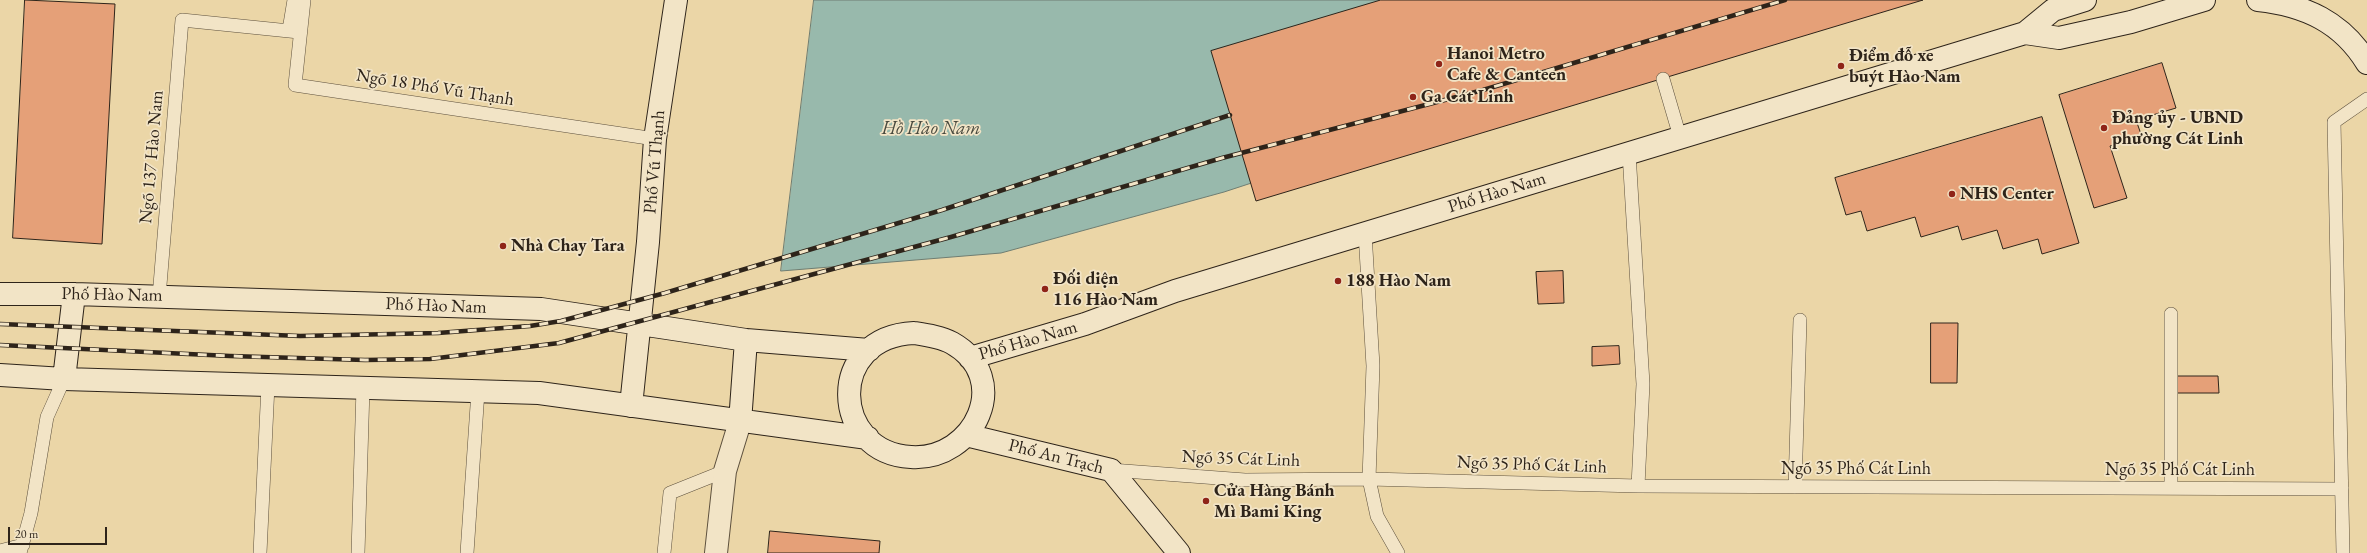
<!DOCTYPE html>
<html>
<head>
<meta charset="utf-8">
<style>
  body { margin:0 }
  #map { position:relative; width:2367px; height:553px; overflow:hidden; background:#ebd6a7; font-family:"EB Garamond",serif }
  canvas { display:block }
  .scale { position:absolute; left:8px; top:527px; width:99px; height:18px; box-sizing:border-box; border:2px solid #2e241a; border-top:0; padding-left:5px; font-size:12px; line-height:14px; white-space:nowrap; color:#2e241a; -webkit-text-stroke:3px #f2e4c6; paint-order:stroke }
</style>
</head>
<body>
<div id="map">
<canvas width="2367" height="553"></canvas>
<div class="scale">20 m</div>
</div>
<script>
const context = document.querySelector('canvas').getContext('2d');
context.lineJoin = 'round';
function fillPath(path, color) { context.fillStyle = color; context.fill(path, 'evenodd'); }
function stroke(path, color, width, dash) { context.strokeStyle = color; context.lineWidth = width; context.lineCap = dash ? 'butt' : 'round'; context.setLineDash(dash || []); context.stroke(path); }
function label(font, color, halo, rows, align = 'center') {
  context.font = font + ' "EB Garamond",serif'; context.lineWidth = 3.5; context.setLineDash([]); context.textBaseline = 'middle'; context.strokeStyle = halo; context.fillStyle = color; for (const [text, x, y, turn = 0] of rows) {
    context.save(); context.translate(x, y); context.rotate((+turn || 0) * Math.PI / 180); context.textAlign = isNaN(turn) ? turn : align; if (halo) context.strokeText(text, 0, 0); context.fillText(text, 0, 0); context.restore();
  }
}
const water = new Path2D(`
  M814 0H1486L1282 173 1224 192 1001 253 781 271Z`);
const building = new Path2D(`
  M25 0 115 4 102 244 13 238Z
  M1381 0H1923L1256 201 1211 51Z
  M2162 63 2176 108 2136 120 2142 137 2110 146 2127 198 2094 208 2059 95Z
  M2042 117 2079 243 2042 254 2038 239 2003 249 1997 230 1962 240 1958 226 1921 237 1915 217 1867 231 1861 211 1846 215 1835 178Z
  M1563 271 1564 303 1538 304 1536 272Z
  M1931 323H1958L1957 383H1931Z
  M1619 346 1620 364 1592 366V347Z
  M2175 376H2218L2219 393H2174Z
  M770 531 880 541 879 553H768Z`);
const lane = new Path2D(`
  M304 0 295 85 655 139
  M289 30 294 0
  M1663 79 1680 137
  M1629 153 1643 384 1638 486
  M1365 233 1373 366 1369 479 1377 516 1398 553
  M159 297 182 20 299 32
  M2171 314V488
  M1111 470 1245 480 1369 479 1638 486 2342 489
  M1795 487 1800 320
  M0 551 23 545
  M20 553 31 513 47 417 64 379
  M260 553 268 385
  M358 553 363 388
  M467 553 478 391
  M664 553 670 493 725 471
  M2343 553 2334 122 2367 99`);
const street = new Path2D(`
  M716 553 725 471 740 422`);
const secondary = new Path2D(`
  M2258 0C2305 5 2342 22 2367 63
  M2025 33 2059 38 2131 22 2204 0
  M0 294H74L541 309 746 340 869 350
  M914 333C927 335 941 337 952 343 1014 378 975 461 911 457 831 453 825 337 914 333Z
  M970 358 1085 324 1175 291 2025 33 2053 10 2085 0
  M0 375 64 379 539 393 868 438
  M64 379 74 294
  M631 406 648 242 655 139 676 0
  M740 422 746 340
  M966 435 1111 470 1179 553`);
const rail = new Path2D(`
  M0 324 300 336 438 333 530 326 561 321 665 293 942 210 1230 115
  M0 345 230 356 365 360 430 359 559 343 951 237 1222 158 1483 90 1785 0`);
const markers = [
  [1439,64,4,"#8f2418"],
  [1841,66,4,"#8f2418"],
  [1413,97,4,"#8f2418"],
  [2104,128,4,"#8f2418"],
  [1952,194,4,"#8f2418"],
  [503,246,4,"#8f2418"],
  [1338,281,4,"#8f2418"],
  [1045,289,4,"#8f2418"],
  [1206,501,4,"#8f2418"]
];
const poiNames = [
  ["Hanoi Metro",1447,54],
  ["Cafe & Canteen",1447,75],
  ["Điểm đỗ xe",1849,56],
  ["buýt Hào Nam",1849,77],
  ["Ga Cát Linh",1421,97],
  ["Đảng ủy - UBND",2112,118],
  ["phường Cát Linh",2112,139],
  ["NHS Center",1960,194],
  ["Nhà Chay Tara",511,246],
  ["Đối diện",1053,279],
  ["116 Hào Nam",1053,300],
  ["188 Hào Nam",1346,281],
  ["Cửa Hàng Bánh",1214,491],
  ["Mì Bami King",1214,512]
];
const streetNames = [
  ["Ngõ 18 Phố Vũ Thạnh",435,88,9],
  ["Ngõ 137 Hào Nam",152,157,-85],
  ["Phố Vũ Thạnh",655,162,-85],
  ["Phố Hào Nam",1497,193,-17],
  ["Phố Hào Nam",112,295,1],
  ["Phố Hào Nam",436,306,2],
  ["Phố Hào Nam",1028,341,-16],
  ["Phố An Trạch",1056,457,14],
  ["Ngõ 35 Cát Linh",1241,459,2],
  ["Ngõ 35 Phố Cát Linh",1532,465,2],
  ["Ngõ 35 Phố Cát Linh",1856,469],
  ["Ngõ 35 Phố Cát Linh",2180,470]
];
const waterNames = [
  ["Hồ Hào Nam",931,129]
];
fillPath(water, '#98b9ac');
stroke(water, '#6e7d72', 1);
fillPath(building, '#e5a078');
stroke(building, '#2e241a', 1);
stroke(lane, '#5d503d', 14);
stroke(street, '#5d503d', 24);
stroke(secondary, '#2e241a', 24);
stroke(lane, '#f2e4c6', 13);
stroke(street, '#f2e4c6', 22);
stroke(secondary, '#f2e4c6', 22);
stroke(rail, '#2e241a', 4.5);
stroke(rail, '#f2e4c6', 3, [9]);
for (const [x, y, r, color] of markers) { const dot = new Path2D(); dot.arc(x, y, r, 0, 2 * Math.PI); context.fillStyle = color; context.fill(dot); stroke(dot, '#f2e4c6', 1.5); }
label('bold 18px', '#2e241a', '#f2e4c6', poiNames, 'left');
label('18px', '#2e241a', '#f2e4c6', streetNames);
label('italic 19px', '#48493e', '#f2e4c6', waterNames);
</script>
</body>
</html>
